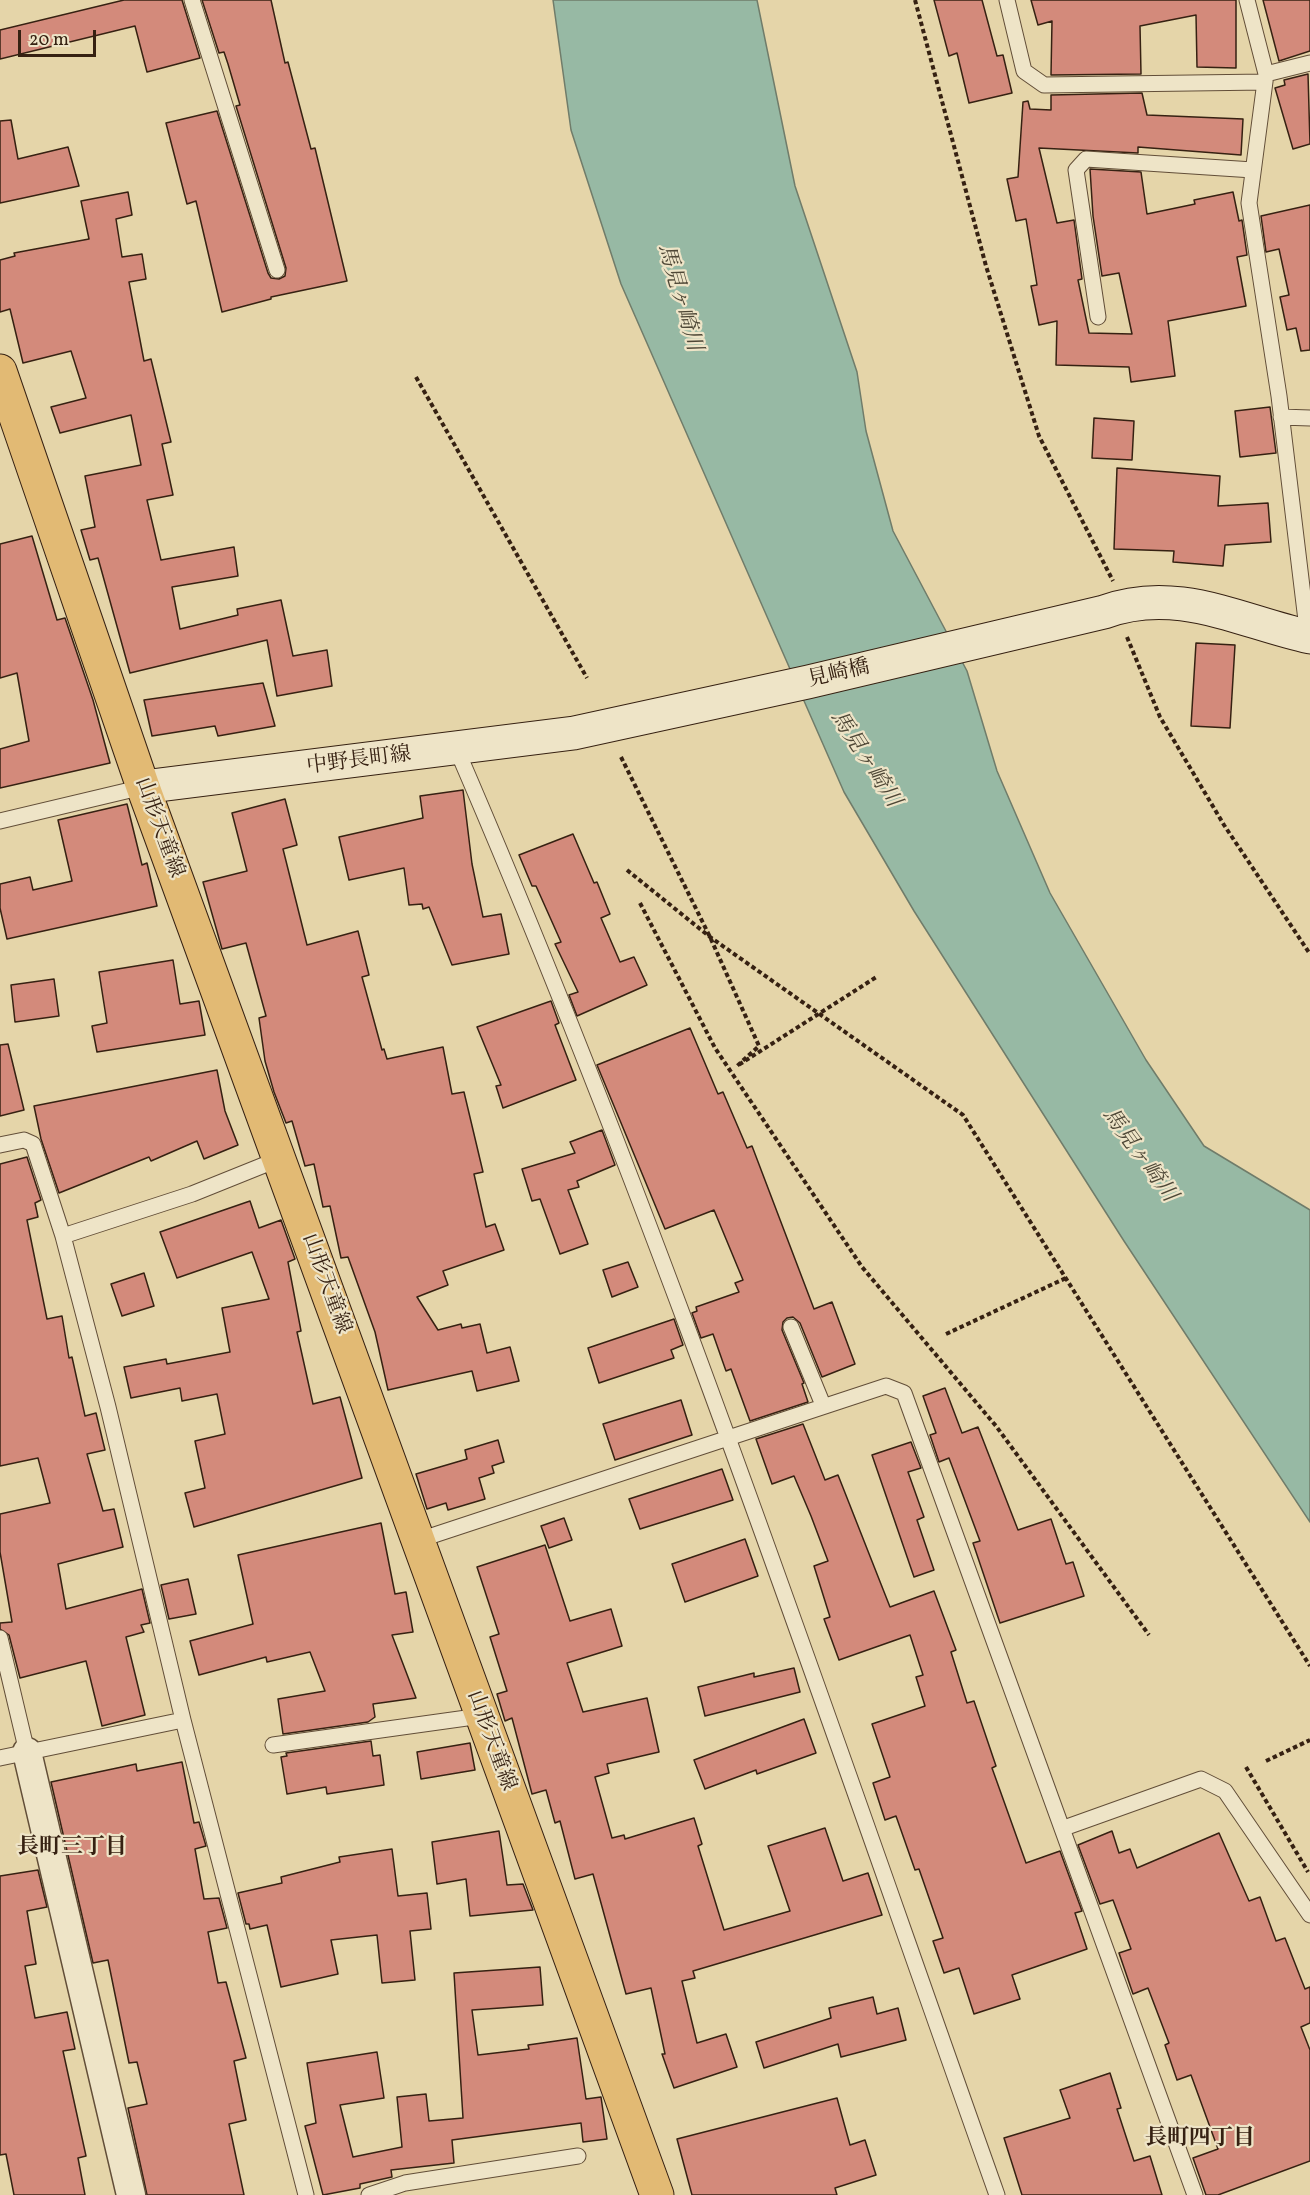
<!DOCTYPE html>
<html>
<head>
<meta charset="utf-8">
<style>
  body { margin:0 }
  #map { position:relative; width:1310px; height:2195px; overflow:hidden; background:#e5d5a9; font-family:Vollkorn,serif }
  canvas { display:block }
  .scale { position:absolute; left:18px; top:30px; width:78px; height:27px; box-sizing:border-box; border:3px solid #362112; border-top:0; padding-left:8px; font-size:18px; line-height:21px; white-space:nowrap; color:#362112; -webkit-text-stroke:4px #eee4c7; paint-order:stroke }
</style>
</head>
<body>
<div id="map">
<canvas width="1310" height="2195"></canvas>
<div class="scale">20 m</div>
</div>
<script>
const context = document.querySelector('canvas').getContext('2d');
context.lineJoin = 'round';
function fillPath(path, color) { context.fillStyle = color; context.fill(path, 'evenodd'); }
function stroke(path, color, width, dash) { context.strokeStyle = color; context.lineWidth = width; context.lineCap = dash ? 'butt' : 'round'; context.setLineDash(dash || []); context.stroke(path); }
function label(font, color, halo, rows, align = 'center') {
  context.font = font + ' Vollkorn,"Noto Serif JP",serif'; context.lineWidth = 4.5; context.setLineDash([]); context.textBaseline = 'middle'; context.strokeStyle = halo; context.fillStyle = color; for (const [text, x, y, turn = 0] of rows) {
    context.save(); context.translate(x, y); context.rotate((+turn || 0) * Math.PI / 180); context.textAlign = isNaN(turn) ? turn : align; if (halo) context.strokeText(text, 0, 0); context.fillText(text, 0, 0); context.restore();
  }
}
const water = new Path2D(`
  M553 0H757L795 186 857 372 866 431 893 531 967 671 997 771 1050 893 1146 1060 1204 1146 1310 1210V1522L1124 1241 914 911 844 792 621 284 571 130Z`);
const building = new Path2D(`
  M124 0H182L200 58 147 72 135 26 0 59V30Z
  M202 0H271L285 63 288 62 311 149 315 148 347 281 271 297V299L222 312 196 201 187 204 166 123 217 111 268 273 271 278 279 279 285 276 286 268 236 106 240 105 228 64 224 52 219 53Z
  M934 0H982L997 56 1003 55 1012 93 969 103 957 53 949 56Z
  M1031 0H1236V68L1197 67 1196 15 1140 26 1141 74 1051 75 1052 21 1038 25Z
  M1263 0H1310V51L1279 61Z
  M1308 74 1310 144 1293 149 1275 88 1285 85 1284 80Z
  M1142 93 1147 115 1243 119 1241 155 1138 147V153L1039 148 1057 223 1074 220 1082 279 1078 280 1089 333 1132 334 1119 273 1102 276 1093 216 1090 169 1141 172 1147 214 1195 204 1194 200 1233 192 1239 221 1242 220 1247 255 1237 257 1246 306 1168 321 1175 376 1131 382 1129 367 1056 365 1057 321 1039 325 1031 286 1037 285 1026 219 1016 221 1007 179 1018 177 1023 102 1028 101 1030 109 1051 110V95Z
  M11 120 18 159 68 147 79 186 0 203V121Z
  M128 192 132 215 116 219 122 257 142 254 146 279 129 282 144 361 151 359 171 442 162 444 173 495 147 500 161 560 234 547 238 576 172 587 180 629 238 615 237 609 281 600 293 656 327 650 332 686 277 696 267 640 130 673 98 558 90 560 81 530 95 527 85 476 141 465 131 415 60 433 51 407 86 398 71 351 23 363 10 309 0 312V260L15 256 14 253 89 239 81 201Z
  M1310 205V350L1301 351 1296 328 1287 330 1280 297 1289 295 1279 249 1266 252 1261 216Z
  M1270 407 1276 453 1240 457 1235 411Z
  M1094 418 1134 421 1132 460 1092 458Z
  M1117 468 1220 476 1218 506 1268 503 1271 542 1225 545 1223 566 1173 562 1174 551 1114 549Z
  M32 536 57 620 65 618 93 700 110 763 0 788V749L29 741 17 673 0 678V544Z
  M1196 643 1235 645 1230 728 1191 726Z
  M263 683 275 726 218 736 215 726 152 736 144 700Z
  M463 790 472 864 483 917 501 914 509 954 452 965 429 907 423 909 422 904 409 905 404 868 349 880 339 837 423 818 420 796Z
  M285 799 297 845 283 849 307 945 358 931 369 975 362 977 382 1050 384 1049 387 1059 443 1047 452 1094 464 1092 483 1172 474 1174 486 1227 495 1224 504 1250 443 1271 448 1285 417 1297 438 1330 461 1324 462 1328 480 1324 487 1353 510 1347 519 1381 477 1391 472 1371 388 1390 375 1332 348 1257 341 1258 330 1206 323 1207 314 1164 305 1166 292 1121 286 1123 274 1092 265 1061 259 1018 266 1016 246 943 222 949 203 882 247 871 232 813Z
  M127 804 142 865 147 863 157 906 7 939 0 908V884L30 877 33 890 72 881 58 820Z
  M573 834 594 883 597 882 610 914 601 918 620 962 634 957 647 985 577 1016 569 995 578 992 555 944 561 942 536 886H532L519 855Z
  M173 960 180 1004 199 1001 205 1035 97 1052 92 1026 107 1023 99 972Z
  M54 979 59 1016 15 1022 11 985Z
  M551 1001 559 1023 555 1025 576 1080 503 1108 496 1086 501 1085 477 1027Z
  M690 1028 718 1094 723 1092 747 1148 752 1146 814 1309 832 1302 855 1364 822 1377 800 1323 793 1317 787 1318 783 1322 782 1330 804 1383 802 1384 808 1402 750 1421 731 1369 726 1371 713 1334 701 1338 692 1313 697 1311 696 1307 739 1292 735 1283 743 1280 714 1210 665 1229 597 1065Z
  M8 1044 24 1110 0 1116V1045Z
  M217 1070 225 1111 238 1145 204 1159 197 1141 151 1161 149 1157 59 1193 41 1139 34 1106Z
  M602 1130 615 1165 577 1181 579 1187 568 1190 588 1244 560 1254 540 1199 532 1201 522 1169 575 1153 570 1142Z
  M27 1157 41 1200 35 1203 38 1217 27 1220 47 1319 62 1316 69 1358 72 1357 85 1416 96 1413 105 1450 87 1454 103 1511 114 1509 123 1547 58 1564 66 1609 142 1589 150 1623 141 1625 144 1632 126 1637 145 1715 102 1726 86 1661 20 1678 9 1635 0 1629V1623L12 1622 0 1552V1514L50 1503 38 1458 0 1466V1164Z
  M250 1201 259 1228 281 1220 295 1259 288 1262 301 1331 297 1332 313 1404 340 1397 362 1478 194 1527 185 1493 205 1488 195 1441 225 1434 217 1394 182 1401 180 1388 131 1398 124 1367 166 1359 167 1364 230 1352 222 1308 269 1299 252 1252 177 1278 160 1232Z
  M628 1262 638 1287 612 1297 603 1270Z
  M144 1273 154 1306 122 1316 111 1284Z
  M674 1319 683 1345 671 1350 674 1358 599 1383 588 1348Z
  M945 1388 962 1433 978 1427 1018 1530 1051 1519 1066 1564 1073 1562 1084 1596 1000 1623 973 1543 980 1541 949 1458 939 1462 930 1435 936 1433 923 1396Z
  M681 1400 692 1435 615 1460 603 1424Z
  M803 1424 825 1480 838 1475 890 1607 934 1591 956 1650 951 1652 967 1703 974 1701 996 1766 992 1768 1026 1863 1060 1851 1082 1911 1075 1913 1087 1949 1012 1975 1020 1999 974 2014 959 1968 944 1973 933 1941 943 1938 919 1869 915 1870 896 1816 885 1820 873 1783 890 1777 872 1724 925 1706 916 1677 923 1675 910 1635 839 1660 824 1619 830 1617 814 1566 828 1561 811 1516 794 1476 772 1484 756 1439Z
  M498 1440 504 1462 492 1466 494 1473 479 1478 485 1499 448 1510 446 1503 427 1509 416 1474 467 1459 465 1450Z
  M911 1442 921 1468 908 1472 924 1517 917 1520 934 1570 914 1577 872 1455Z
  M722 1469 733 1500 640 1529 629 1499Z
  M564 1518 572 1540 549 1548 541 1526Z
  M381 1523 395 1594 406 1592 413 1632 392 1635 416 1698 373 1704 375 1717 368 1722 283 1734 278 1699 325 1691 310 1652 267 1662 266 1657 199 1675 190 1641 253 1624 238 1555Z
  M745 1539 758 1576 685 1602 672 1564Z
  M545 1545 570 1621 611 1609 622 1646 567 1663 583 1712 647 1698 659 1752 607 1764 609 1773 595 1777 612 1838 624 1835 625 1839 694 1818 702 1844 698 1846 724 1930 790 1911 768 1846 825 1828 843 1881 868 1873 882 1915 693 1971 695 1978 682 1981 697 2043 726 2034 737 2067 674 2088 662 2054H665L651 1988 626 1994 593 1874 575 1879 560 1821 555 1823 546 1790 532 1794 512 1718 505 1721 497 1694 507 1691 490 1637 499 1634 477 1567Z
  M188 1579 196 1614 169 1619 161 1585Z
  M794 1668 800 1692 705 1716 698 1687 754 1673V1677Z
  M804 1719 816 1753 757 1774 756 1770 705 1789 694 1760Z
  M371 1741 373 1756 380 1755 384 1785 327 1794 326 1787 287 1794 281 1757 287 1756 286 1753Z
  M470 1743 475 1770 421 1779 417 1752Z
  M182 1762 194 1823 199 1822 206 1846 195 1849 204 1899 219 1898 227 1928 208 1932 218 1983 226 1982 246 2058 234 2061 246 2120 229 2124 244 2195H147L128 2108 147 2104 137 2062 129 2063 108 1960 93 1963 51 1782 136 1764 137 1771Z
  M499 1831 507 1885 523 1884 533 1910 470 1916 466 1879 437 1884 432 1842Z
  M1112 1831 1119 1853 1130 1849 1137 1868 1219 1833 1249 1901 1260 1897 1276 1941 1285 1938 1305 1989 1310 1987V2023L1301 2027 1310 2050V2161L1218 2195H1206L1193 2158 1218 2149 1191 2075 1177 2080 1165 2045 1169 2043 1148 1988 1133 1994 1119 1953 1131 1949 1113 1900 1100 1904 1078 1845Z
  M392 1849 398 1896 427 1893 431 1929 410 1931 415 1980 382 1983 377 1935 331 1940 338 1974 281 1987 267 1925 250 1929 249 1924H246L238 1893 282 1883 281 1877 340 1862 339 1857Z
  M38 1870 47 1907 27 1911 36 1964 25 1966 35 2018 67 2012 75 2049 63 2051 86 2156 78 2158 85 2195H14L6 2154 0 2155V1876Z
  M540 1967 543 2005 472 2010 478 2055 529 2049 528 2045 577 2038 586 2099 601 2097 607 2139 583 2142 581 2123 452 2140 454 2163 391 2170 392 2177 360 2184V2188L323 2195 305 2126 316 2123 307 2063 377 2052 384 2098 340 2105 353 2157 402 2147 397 2097 426 2094 429 2121 463 2118 454 1973Z
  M873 1997 877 2014 898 2008 906 2040 841 2057 838 2044 764 2068 756 2042 831 2018 829 2008Z
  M1110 2073 1121 2108 1117 2109 1134 2161 1150 2156 1162 2195H1022L1004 2138 1070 2118 1060 2090Z
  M837 2098 850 2145 865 2140 876 2175 835 2188 837 2195H692L677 2139Z`);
const path = new Path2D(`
  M915 0 986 266 1039 436 1113 581
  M416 377 587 678
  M1127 637 1160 717 1224 825 1310 954
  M621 757 710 937 759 1046 737 1066 878 976
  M627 870 710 937 963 1115 1310 1666
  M640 903 715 1048 862 1267 996 1426 1149 1635
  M946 1334 1066 1278
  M1266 1761 1310 1740
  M1246 1767 1308 1872`);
const lane = new Path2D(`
  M192 0 277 270
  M1007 0 1024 71 1044 85 1265 82
  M1247 0 1266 74 1249 203 1279 396 1308 637
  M1266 74 1310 63
  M1098 317 1076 170 1086 159 1253 170
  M1281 417 1310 418
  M457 750C661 1222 825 1711 997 2195
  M0 821 143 787
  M0 1145 24 1140 33 1144 63 1236 192 1194 279 1159
  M63 1236 108 1407 183 1720 306 2195
  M791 1327 823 1405
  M419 1540 886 1386 904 1393 1195 2195
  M0 1638 27 1752
  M273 1745 481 1716
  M0 1758 183 1720
  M1064 1828 1201 1779 1225 1791 1310 1915
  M369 2195 405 2183 578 2156`);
const street = new Path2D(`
  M27 1752 131 2195`);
const secondary = new Path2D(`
  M143 787 574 733 808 682 1104 612C1177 585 1241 622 1310 637`);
const primary = new Path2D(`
  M0 371 143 787 657 2195`);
const streetNames = [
  ["見崎橋",839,675,-13],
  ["中野長町線",359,762,-7],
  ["山形天童線",158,828,70],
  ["山形天童線",325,1284,70],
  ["山形天童線",490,1741,70]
];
const waterNames = [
  ["馬見ヶ崎川",678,298,74],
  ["馬見ヶ崎川",864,760,57],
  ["馬見ヶ崎川",1138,1156,54]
];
const neighbourhoodNames = [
  ["長町三丁目",72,1849],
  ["長町四丁目",1200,2140]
];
fillPath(water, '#97b9a4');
stroke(water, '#707c6a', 1.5);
fillPath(building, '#d38a7b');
stroke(building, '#362112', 1.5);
stroke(lane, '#624e38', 17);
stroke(street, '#624e38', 31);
stroke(secondary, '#362112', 35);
stroke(primary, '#362112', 35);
stroke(path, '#362112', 4, [4.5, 3]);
stroke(lane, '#eee4c7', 15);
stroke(street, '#eee4c7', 28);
stroke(secondary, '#eee4c7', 33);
stroke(primary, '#e2ba74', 33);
label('21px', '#362112', '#eee4c7', streetNames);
label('italic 22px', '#4e4736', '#eee4c7', waterNames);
label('bold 22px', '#362112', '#eee4c7', neighbourhoodNames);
</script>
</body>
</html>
